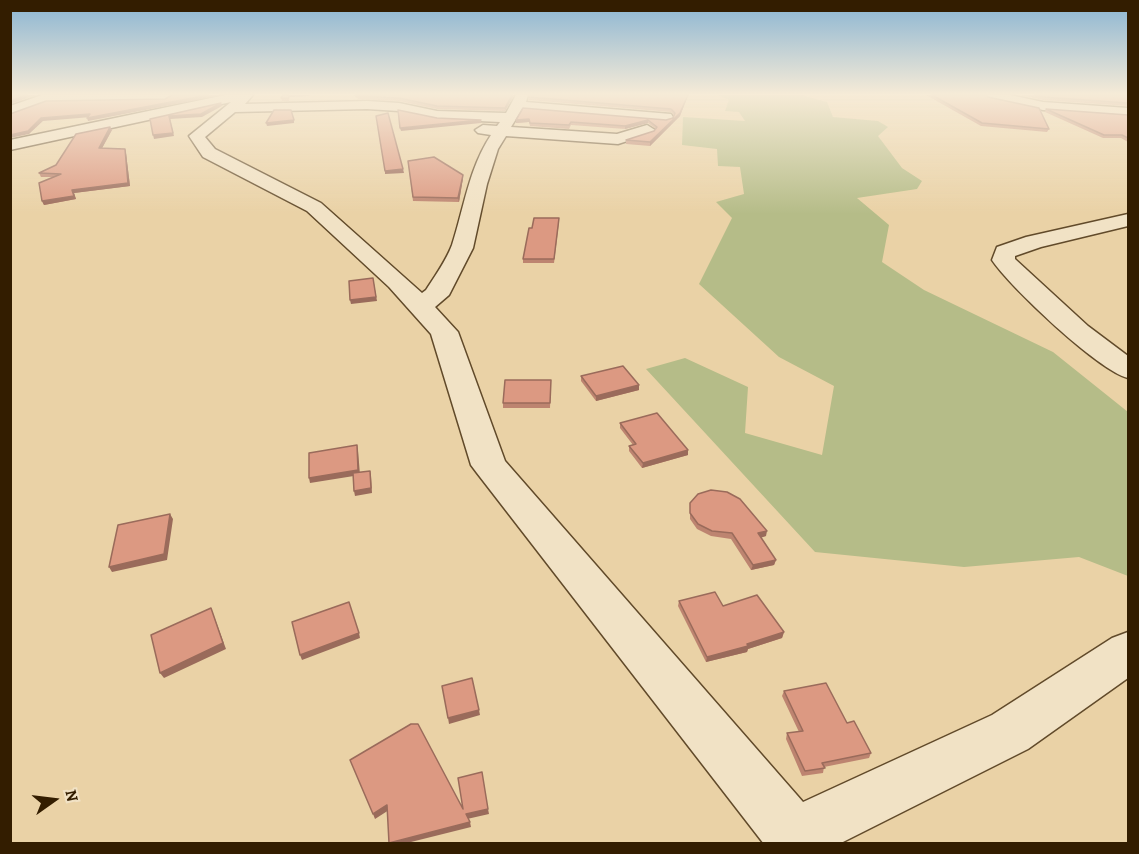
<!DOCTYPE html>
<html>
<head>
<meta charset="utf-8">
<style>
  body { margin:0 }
  #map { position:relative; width:1139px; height:854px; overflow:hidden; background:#ead2a6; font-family:Alegreya,serif }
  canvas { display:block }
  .frame { position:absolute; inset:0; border:12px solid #331d00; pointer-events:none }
  .north { position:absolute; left:24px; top:770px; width:60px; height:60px; -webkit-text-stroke:4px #f1e2c5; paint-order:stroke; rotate:76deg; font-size:16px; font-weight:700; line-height:24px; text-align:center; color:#331d00 }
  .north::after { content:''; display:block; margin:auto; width:21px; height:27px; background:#331d00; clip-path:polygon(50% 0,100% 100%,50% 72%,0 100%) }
</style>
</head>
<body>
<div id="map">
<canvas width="1139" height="854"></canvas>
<div class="frame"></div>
<div class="north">N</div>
</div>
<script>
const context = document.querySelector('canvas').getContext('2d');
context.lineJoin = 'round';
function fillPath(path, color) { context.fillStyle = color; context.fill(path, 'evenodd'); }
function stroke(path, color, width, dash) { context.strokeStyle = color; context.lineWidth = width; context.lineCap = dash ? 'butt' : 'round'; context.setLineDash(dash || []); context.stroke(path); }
const green = new Path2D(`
  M717 95H802L827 102 833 117 878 121 888 127 878 136 902 168 922 181 917 189 857 198 889 225 882 262 924 290 1053 352 1128 412V576L1079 557 964 567 815 552 646 369 685 358 748 387 745 433 822 455 834 386 779 357 699 284 732 218 716 202 744 194 740 167 718 166 717 149 682 145 683 117 745 121 739 112 725 111 729 100Z`);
const minor = new Path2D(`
  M42 95H172L173 96 166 100 47 102 10 115V106Z
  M225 95H253L245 104 367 101 399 103 437 111 506 113 516 95H528L526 102 671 114 673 117 671 120 666 121 522 109 511 127 617 134 647 125 655 130 652 133 618 144 506 136 498 149 487 184 473 248 449 295 435 307 458 332 505 461 803 802 992 715 1112 638 1128 632V678L1028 749 839 844H764L477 473 471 465 431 334 389 287 307 211 203 157 189 136 231 102 10 150V140ZM367 109 399 111 437 119 500 122 497 126 483 125 475 130 478 133 491 135C469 168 464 208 452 245 446 261 435 276 426 290L422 293 321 203 215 149 205 137 235 112Z
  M985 95H1010L1043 102 1128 108V116L1043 110 987 98Z
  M1128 214V226L1041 247 1015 256V259L1088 326 1128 356V378C1098 370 1010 287 992 260L997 247 1026 237Z`);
const wall = new Path2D(`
  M283 95H310L309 96 289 97V101H282L281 98Z
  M353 95H514L505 111 437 109 399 101 358 99Z
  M528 95H688L680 116 650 146 626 144V140L654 131 656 129 648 123 625 129 571 125 569 129 530 126 529 122 516 123V120H666L673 118 674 115 671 112 529 100Z
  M926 95H986L988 97 1049 129 1047 132 981 126Z
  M1020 95H1128V107V106L1043 100Z
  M1046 109 1128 115V142L1121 138H1103L1045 112Z
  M110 127 112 130 102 148 125 149 126 153 130 186 74 193 76 199 44 205 42 201 53 177H41L39 173 56 165Z
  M408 161 463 178 459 202 413 201Z
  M559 222 554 263H523V259L532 228Z
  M581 376 639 390 596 401 581 381Z
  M551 380 550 408H503V403Z
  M620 423 688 455 642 468 629 451V446L633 445 620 428Z
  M690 503 766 536 761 537 776 560 774 565 751 570 731 539 711 536 697 529 690 519Z
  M679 601 723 606 784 632 782 638 748 649 747 652 706 662 678 606Z
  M784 691 847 723 871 753 869 758 824 767 823 773 802 776 786 739 787 733 799 732 782 696Z`);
const shadedWall = new Path2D(`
  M27 95H36L10 104V101Z
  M208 95H223L88 121 87 118Z
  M288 95H310L309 96 289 97Z
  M512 95H514L505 111V108Z
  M688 95 680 116 650 146V142L680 113Z
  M221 103 222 106 202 117 170 119 174 136 154 139 153 135 169 116Z
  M90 114 91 117 43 121 29 134 10 138V135L41 118Z
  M529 119V122L516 123V120Z
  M294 120V123L267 126 266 123Z
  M481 120V123L401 131 400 128Z
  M648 120V123L625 129V126Z
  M110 127 112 130 100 152 99 148Z
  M125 149 126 153 130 186 74 193 76 199 44 205 42 201Z
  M403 169 404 173 385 174V171Z
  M463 175V178L459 202 458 198Z
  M373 278 377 301 351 304 350 300Z
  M639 385V390L596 401V396Z
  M357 445 358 450 360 475 310 483 309 478Z
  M688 450V455L642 468 643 463Z
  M370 471 371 476 372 493 355 496 354 491Z
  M170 514 173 519 167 560 112 572 109 567Z
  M767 531 766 536 757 539 758 533Z
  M776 560 774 565 751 570 753 565Z
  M211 608 226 649 164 678 160 673Z
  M784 632 782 638 748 649 747 652 706 662 707 657Z
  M359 633 360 638 302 660 300 655Z
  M479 710 480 715 449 724 448 718Z
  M387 805 389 810 375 819 373 814Z
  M488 809 489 814 467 819 466 814Z
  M470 822 471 827 407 843H389Z`);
const building = new Path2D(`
  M10 95H27L10 101Z
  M172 95H208L87 118 90 114 41 118 28 131 10 135V114L46 101 165 99Z
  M283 95H288L289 98H281Z
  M356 95H512L505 108 437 106 399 98 358 96Z
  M529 95H688L680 113 650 142 626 140 654 131 657 127 648 120 625 126 571 122 569 125 530 123 529 119 516 120 523 108 666 120 673 118 675 113 671 109 529 97Z
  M932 95H986L988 97 1039 108 1049 129 982 123Z
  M1035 95H1128V103L1044 97Z
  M221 103 201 114 169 116 173 133 153 135 150 119Z
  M1046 109 1128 115V138L1122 135H1104Z
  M274 110H291L294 120 266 123Z
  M398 110 437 118 481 120 400 128Z
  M388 113 403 169 385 171 376 116Z
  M110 127 99 148 125 149 128 183 72 190 74 196 42 201 39 183 61 174 39 173 56 165 76 134Z
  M434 157 463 175 458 198 413 197 408 161Z
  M534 218H559L554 259H523L529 228H532Z
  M373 278 376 297 350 300 349 281Z
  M623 366 639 385 596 396 581 376Z
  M505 380H551L550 403H503Z
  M657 413 688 450 643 463 629 446 636 444 620 423Z
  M357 445 358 470 309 478V453Z
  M370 471 371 488 354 491 353 473Z
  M711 490 727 492 740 499 767 531 758 533 776 560 753 565 732 533 712 531 698 524 690 513V503L698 494Z
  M170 514 164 554 109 567 118 525Z
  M715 592 723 606 757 595 784 632 747 644 748 646 707 657 679 601Z
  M349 602 359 633 300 655 292 622Z
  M211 608 223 643 160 673 151 635Z
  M472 678 479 710 448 718 442 686Z
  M826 683 847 723 854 721 871 753 822 763 825 768 805 771 787 733 803 731 784 691Z
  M411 724H418L463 809 458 778 482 772 488 809 466 814 470 822 389 843 387 805 373 814 350 760Z`);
fillPath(green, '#b5bc88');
stroke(minor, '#614a2a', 3);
fillPath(minor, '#f1e2c5');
fillPath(wall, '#bd8470');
fillPath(shadedWall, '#9a6b5b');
fillPath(building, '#dc9982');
stroke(building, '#9a6b5b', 1.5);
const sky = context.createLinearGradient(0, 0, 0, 214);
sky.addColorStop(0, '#89b4d2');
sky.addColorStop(0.44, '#f6ebd7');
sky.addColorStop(1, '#f6ebd700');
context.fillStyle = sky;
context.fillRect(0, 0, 1139, 214);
</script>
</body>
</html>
